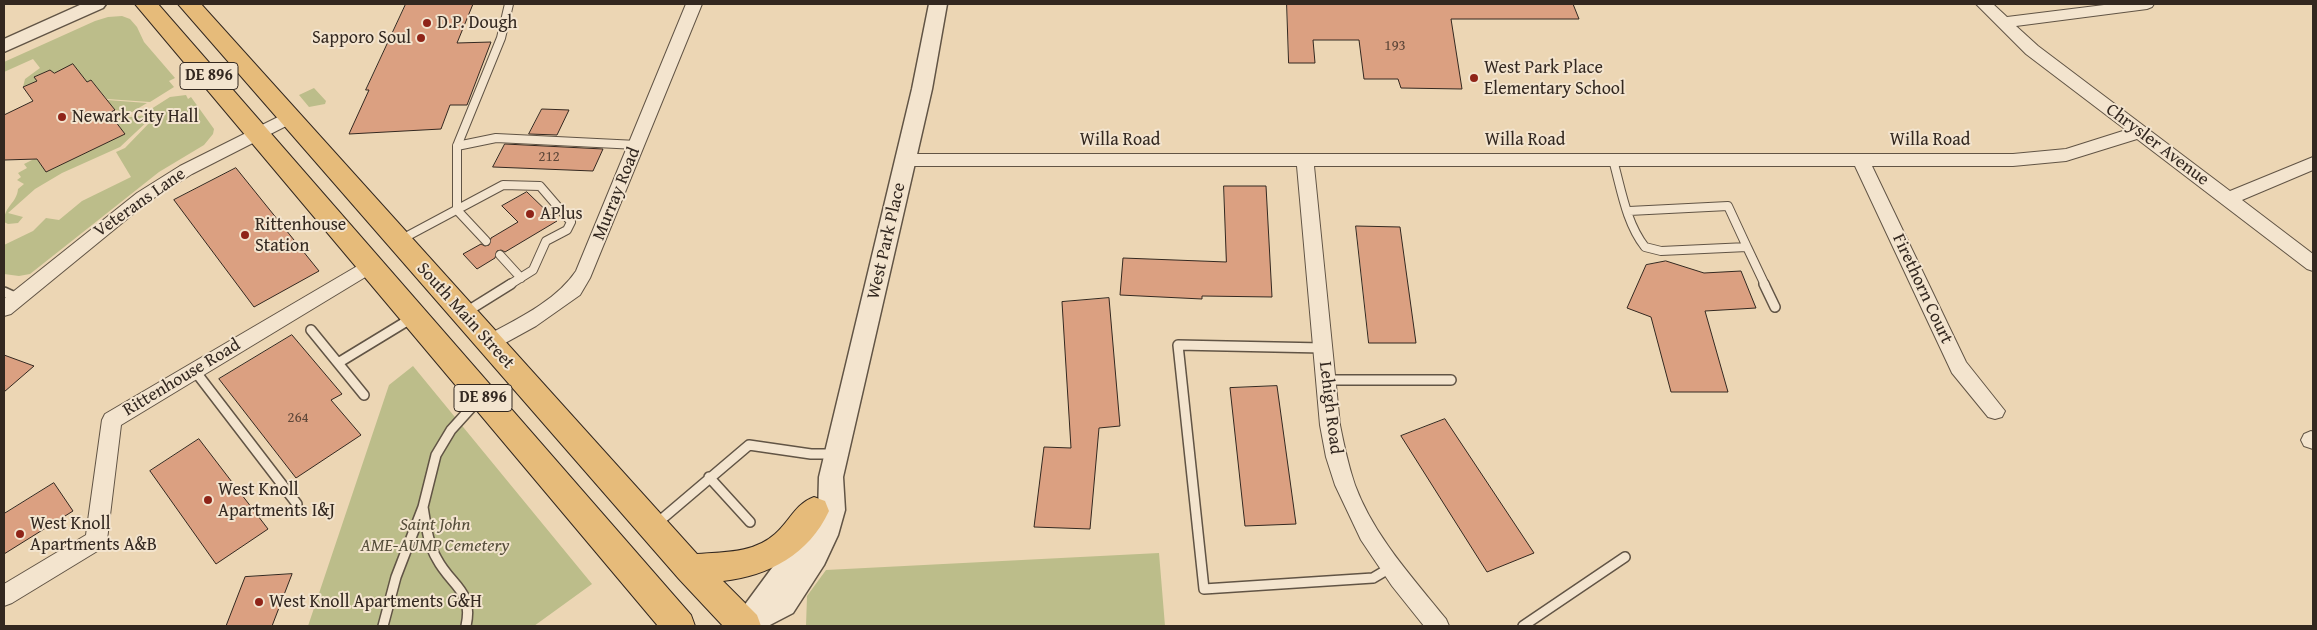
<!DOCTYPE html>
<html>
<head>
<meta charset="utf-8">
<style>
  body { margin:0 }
  #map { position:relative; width:2317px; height:630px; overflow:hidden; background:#ecd6b4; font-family:"Gentium Book Plus",serif }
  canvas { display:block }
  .frame { position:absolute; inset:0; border:5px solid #332820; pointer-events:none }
</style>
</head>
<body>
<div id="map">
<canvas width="2317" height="630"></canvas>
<div class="frame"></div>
</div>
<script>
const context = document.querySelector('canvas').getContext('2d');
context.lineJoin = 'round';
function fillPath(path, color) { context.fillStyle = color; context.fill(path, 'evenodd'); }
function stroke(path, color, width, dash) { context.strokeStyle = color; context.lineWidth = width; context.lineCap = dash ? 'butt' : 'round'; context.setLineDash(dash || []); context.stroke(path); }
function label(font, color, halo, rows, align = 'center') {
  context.font = font + ' "Gentium Book Plus",serif'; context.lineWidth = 4; context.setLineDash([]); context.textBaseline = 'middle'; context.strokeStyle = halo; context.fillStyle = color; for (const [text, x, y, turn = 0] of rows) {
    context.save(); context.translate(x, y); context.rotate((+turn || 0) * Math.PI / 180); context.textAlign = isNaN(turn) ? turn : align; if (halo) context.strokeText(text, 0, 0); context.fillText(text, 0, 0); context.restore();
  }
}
const green = new Path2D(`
  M122 16 130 19 137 27 144 42 175 78 169 81 174 87 150 102 107 99 91 80 70 90 50 70 34 77 37 81 23 87 25 79 40 68 33 59 4 72V62L95 21 108 17Z
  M314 88 326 101 325 104 309 107 299 95Z
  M186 95 188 99 191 97 214 129 213 134 204 145 159 172 30 274 19 276 4 274V245L33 231 46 218 59 220 82 201 131 177 116 152 125 148 153 119 154 115 148 111 170 97Z
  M107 100 147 103 132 112 115 110Z
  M147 115H150L151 118 120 147 62 173 35 189 8 213 23 217 18 223 8 224 4 222C4 206 17 203 18 189L24 184 17 180 21 177 18 173 27 168 24 164 36 158 46 172 125 134 114 119Z
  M413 366 592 584 534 626H308L389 385Z
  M1159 553 1165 626H806L807 596 826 570Z`);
const building = new Path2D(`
  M406 4H473L457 43 491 42 467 105H450L441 129 349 134 369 90H366Z
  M1287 4H1573L1579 19H1451L1462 89 1401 88 1398 79H1364L1359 40H1313L1315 63H1289Z
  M73 64 87 82 91 80 115 110 109 113 125 134 46 172 37 159 4 160V115L33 101 23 87 37 81 34 77 50 70 54 73Z
  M542 109 569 110 557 135 529 134Z
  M505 144 603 149 593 171 493 167Z
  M236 168 319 271 254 307 174 200Z
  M1224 186H1266L1272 297 1202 296V299L1120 295 1123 258 1226 262Z
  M527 192 557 221 505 252 501 250 497 251 495 258 477 269 463 254 481 244 485 246 489 245 491 238 518 222 502 206Z
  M1356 226 1400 227 1416 343H1369Z
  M1666 261 1704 273 1741 271 1756 308 1705 311 1728 392H1671L1651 317 1627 308 1646 265Z
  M1109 298 1120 426 1099 428 1090 529 1034 527 1044 447 1071 448 1062 302Z
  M292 335 342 394 331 400 361 435 296 478 219 379Z
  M4 355 34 366 4 392Z
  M1277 386 1296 524 1245 526 1230 388Z
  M1445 419 1534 553 1487 572 1401 436Z
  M199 439 268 529 216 564 150 471Z
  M54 483 73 511 4 554V514Z
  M292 574 272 626H226L245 577Z`);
const serviceFar1 = new Path2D(`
  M457 146 496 138 637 145
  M1613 160C1621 188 1626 223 1645 247L1661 251 1747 247 1765 285
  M1629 211 1728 206 1747 247
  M400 240 503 185 540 186 571 222 567 230 546 241 533 270 509 285
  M486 241 457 210V146L501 38 509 4
  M500 255 521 278`);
const service = new Path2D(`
  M1764 284 1775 307
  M4 292 17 298
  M466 312 511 284
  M311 330 364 395
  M1323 348 1178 345 1204 589 1373 578 1390 568
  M338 363 412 318
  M195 371 297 504
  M1326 380H1451
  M709 477 750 522
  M423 507C426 524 428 544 437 559 451 586 474 590 466 626
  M656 524 749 445 811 454H836
  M383 626 396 577 423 507 436 455 451 430 480 398
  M1523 626 1625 557`);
const minor = new Path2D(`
  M686 4H702L590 278 580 295 536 326 496 348 489 351 482 348 479 343 482 338C515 320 555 302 576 271Z
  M1976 4H1993L2007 17 2112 4H2154L2152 7 2147 9 2016 26 2038 46 2230 191 2313 157V170L2242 200 2313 254V271L2307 269 2137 139 2066 161 2013 166H1872L1966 362 2005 411 2002 417 1995 419 1988 417 1952 373 1855 166H1314L1340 425C1344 445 1348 465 1355 485 1374 536 1412 577 1446 619L1449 626H1424L1392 586 1361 540 1335 485 1326 457 1320 425 1297 166H906L900 164 898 160 900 156 906 154H2013L2066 149 2126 130 2026 54Z
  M290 111 296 113 298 117 296 121 192 174 149 201 11 314 4 316V299L137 193 180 166Z
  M371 258 377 260 380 265 377 270 121 425 107 540 104 547 12 603 4 606V584L86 535 102 420 105 414Z
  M2311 431 2313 432V449L2304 446 2301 440 2304 434Z`);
const tertiary = new Path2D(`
  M82 4H106L103 8 4 52V39Z
  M929 4H947L932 89 843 477 845 510 838 535 824 565 793 613 768 626H731L735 616 738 614 783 553 801 515 810 512 818 515 819 477 912 89Z`);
const primary = new Path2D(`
  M135 4H158L691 615 695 626H658Z
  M178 4H201L697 554C724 552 754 553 775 534 790 521 795 504 814 497L825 501 829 511C809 554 769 576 723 581L757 615 761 626H723L679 579Z`);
const markers = [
  [427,23,5,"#8f2418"],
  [421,38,5,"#8f2418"],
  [1474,78,5,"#8f2418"],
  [62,117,5,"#8f2418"],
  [530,214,5,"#8f2418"],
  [245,235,5,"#8f2418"],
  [208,500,5,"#8f2418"],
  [20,534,5,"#8f2418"],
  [259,602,5,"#8f2418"]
];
const numberNames = [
  ["193",1395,46],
  ["212",549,157],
  ["264",298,418]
];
const shields = [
  [209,76,58],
  [483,398,58]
];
const shieldNames = [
  ["DE 896",209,76],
  ["DE 896",483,398]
];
const poiNames = [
  ["D.P. Dough",437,23],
  ["Sapporo Soul",411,38,"right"],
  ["West Park Place",1484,68],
  ["Elementary School",1484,89],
  ["Newark City Hall",72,117],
  ["APlus",540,214],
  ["Rittenhouse",255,225],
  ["Station",255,246],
  ["West Knoll",218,490],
  ["Apartments I&J",218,511],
  ["West Knoll",30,524],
  ["Apartments A&B",30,545],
  ["West Knoll Apartments G&H",269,602]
];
const streetNames = [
  ["Willa Road",1120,140],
  ["Willa Road",1525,140],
  ["Willa Road",1930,140],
  ["Chrysler Avenue",2157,145,37],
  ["Murray Road",617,194,-68],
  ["Veterans Lane",140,203,-35],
  ["West Park Place",887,241,-77],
  ["Firethorn Court",1922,289,65],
  ["South Main Street",465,316,48],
  ["Rittenhouse Road",182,378,-31],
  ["Lehigh Road",1330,408,83]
];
const parkNames = [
  ["Saint John",435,525],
  ["AME-AUMP Cemetery",435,546]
];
fillPath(green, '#bcbd8a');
fillPath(building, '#dba081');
stroke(building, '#332820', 1);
stroke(serviceFar1, '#615445', 10);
stroke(service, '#615445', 12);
stroke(minor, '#615445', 2);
stroke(tertiary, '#615445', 3);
stroke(primary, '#332820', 2);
stroke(serviceFar1, '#f3e4ce', 8);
stroke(service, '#f3e4ce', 9);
fillPath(minor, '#f3e4ce');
fillPath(tertiary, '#f3e4ce');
fillPath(primary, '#e6bb7a');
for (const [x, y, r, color] of markers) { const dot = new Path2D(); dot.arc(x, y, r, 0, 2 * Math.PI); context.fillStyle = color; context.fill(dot); stroke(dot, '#f3e4ce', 2); }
label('15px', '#5d4638', null, numberNames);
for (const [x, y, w] of shields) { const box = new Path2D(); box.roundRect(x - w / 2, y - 13.5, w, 27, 4); context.fillStyle = '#f3e4ce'; context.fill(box); stroke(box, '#332820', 1); }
label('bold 16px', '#332820', null, shieldNames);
label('18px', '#332820', '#f3e4ce', poiNames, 'left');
label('18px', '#332820', '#f3e4ce', streetNames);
label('italic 18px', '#554d3a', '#f3e4ce', parkNames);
</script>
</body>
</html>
